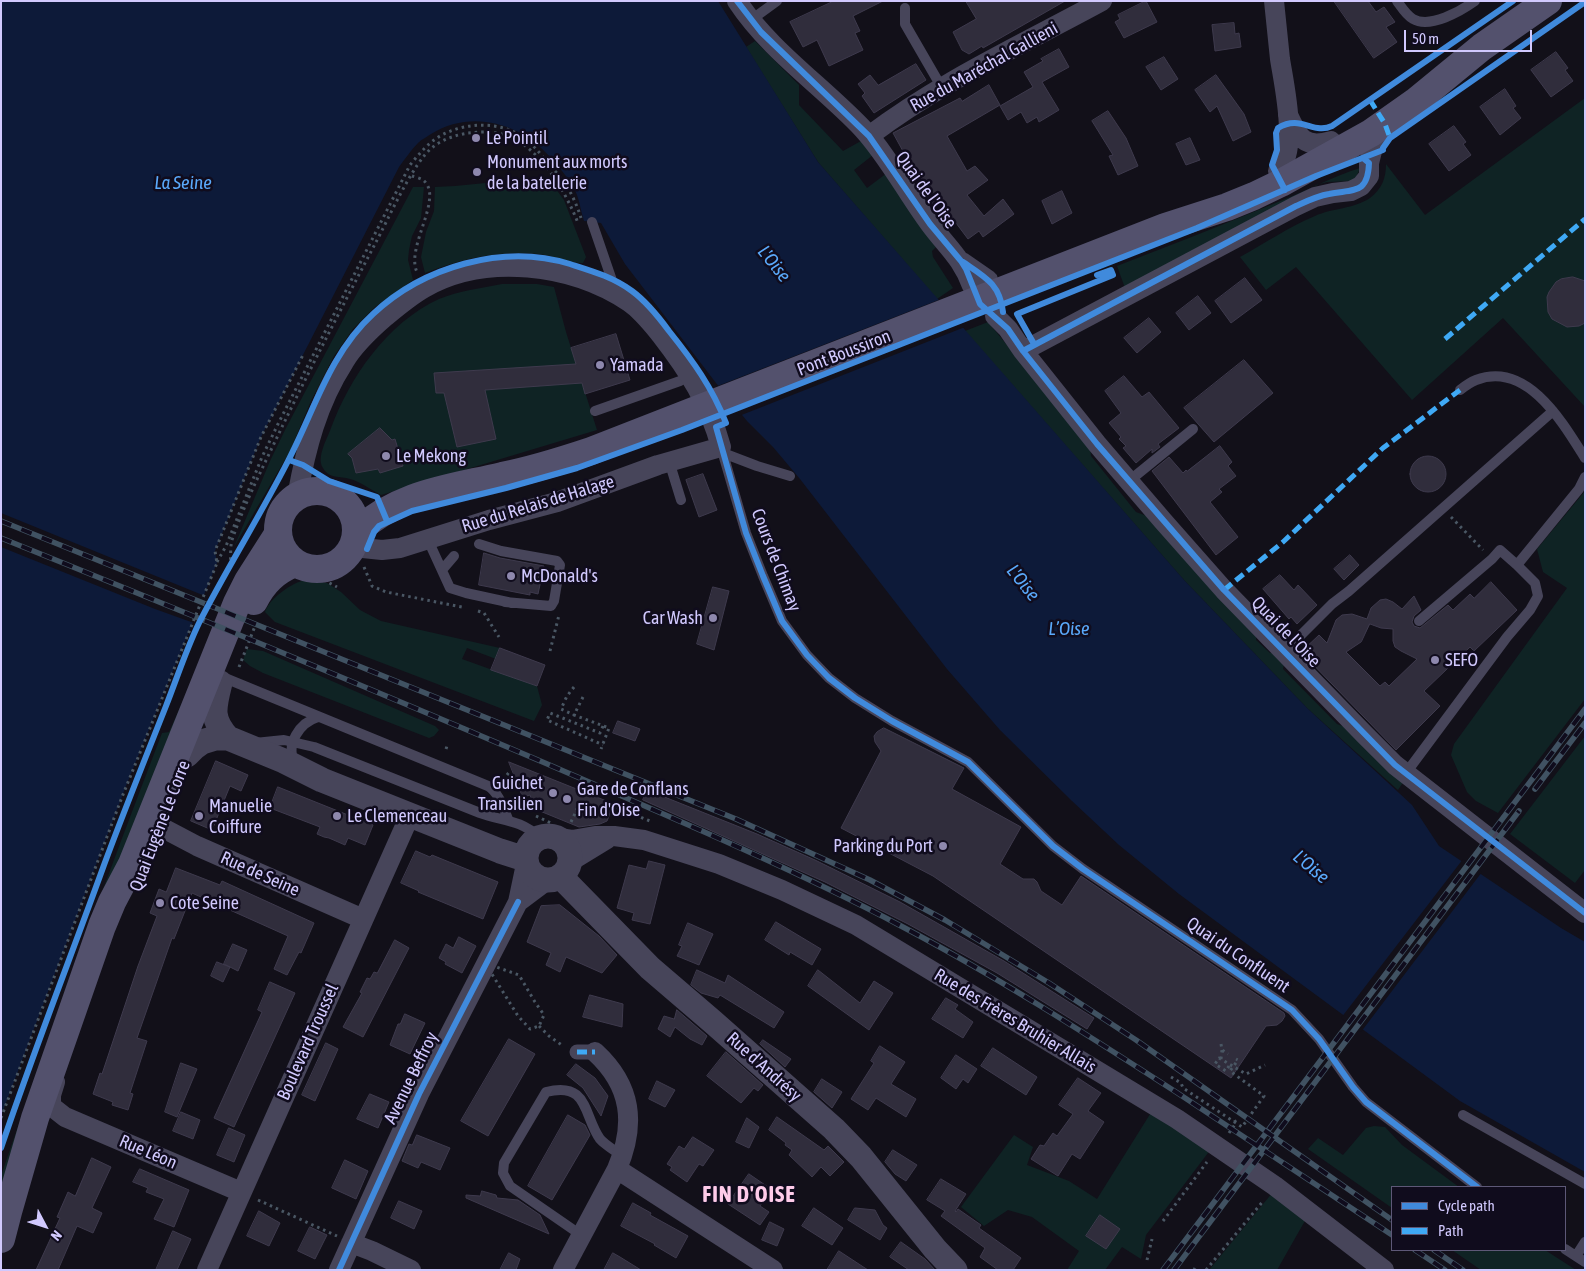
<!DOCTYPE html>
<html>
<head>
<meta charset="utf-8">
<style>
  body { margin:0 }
  #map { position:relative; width:1586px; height:1271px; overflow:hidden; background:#121019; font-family:"Asap Condensed",sans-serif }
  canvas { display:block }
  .frame { position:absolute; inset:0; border:2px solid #d1c9fe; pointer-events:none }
  .legend { position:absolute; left:1391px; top:1186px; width:175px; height:65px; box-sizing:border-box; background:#100c1d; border:1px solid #5d5877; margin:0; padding:6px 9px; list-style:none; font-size:15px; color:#d1c9fe }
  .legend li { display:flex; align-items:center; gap:10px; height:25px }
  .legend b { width:25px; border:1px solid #5d5877 }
  .north { position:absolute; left:20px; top:1201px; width:50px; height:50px; -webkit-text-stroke:4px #100c1d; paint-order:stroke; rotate:130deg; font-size:14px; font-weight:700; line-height:20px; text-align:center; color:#d1c9fe }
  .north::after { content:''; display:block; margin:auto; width:18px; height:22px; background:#d1c9fe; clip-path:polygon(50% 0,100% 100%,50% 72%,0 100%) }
  .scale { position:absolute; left:1404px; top:30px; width:128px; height:22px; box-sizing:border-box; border:2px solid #d1c9fe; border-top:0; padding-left:6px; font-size:15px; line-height:18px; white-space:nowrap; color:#d1c9fe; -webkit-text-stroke:4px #100c1d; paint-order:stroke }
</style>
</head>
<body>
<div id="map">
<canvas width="1586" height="1271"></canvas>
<div class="frame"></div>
<ul class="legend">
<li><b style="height:6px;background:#408adc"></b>Cycle path</li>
<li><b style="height:6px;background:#3fa9f5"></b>Path</li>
</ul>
<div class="north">N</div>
<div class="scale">50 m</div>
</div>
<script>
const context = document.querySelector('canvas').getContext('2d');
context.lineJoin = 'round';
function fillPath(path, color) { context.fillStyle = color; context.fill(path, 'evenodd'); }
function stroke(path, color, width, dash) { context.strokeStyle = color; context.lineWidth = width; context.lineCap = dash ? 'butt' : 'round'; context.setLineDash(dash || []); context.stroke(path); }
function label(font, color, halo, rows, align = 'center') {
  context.font = font + ' "Asap Condensed",sans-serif'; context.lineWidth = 5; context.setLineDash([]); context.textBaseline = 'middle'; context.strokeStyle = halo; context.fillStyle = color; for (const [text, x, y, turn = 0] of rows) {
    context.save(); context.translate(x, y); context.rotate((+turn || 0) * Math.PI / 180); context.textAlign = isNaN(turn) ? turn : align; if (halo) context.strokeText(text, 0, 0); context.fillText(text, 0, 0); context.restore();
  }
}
const green = new Path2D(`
  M755 41 799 85V105L843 151 861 141 873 155 854 170 867 188 887 173 936 247 932 251 933 257 953 288 937 299 818 162 746 47Z
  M1585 98V407L1503 318 1412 400 1296 267 1266 290 1240 257C1265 243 1289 227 1315 216 1332 208 1354 209 1370 198 1382 189 1386 178 1386 164L1425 215Z
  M1360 168 1356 178 1353 181 1327 182 1316 185 1259 217 1125 288 1117 266C1171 245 1225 224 1278 202 1306 191 1332 177 1360 168Z
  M547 177 564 200 586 257 583 263C571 264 553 255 538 254 499 250 461 259 425 273L421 257 426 232 434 211 435 187 455 186Z
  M413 187H424L421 218 412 236 409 250 408 260 413 280 375 307 353 329 334 356 311 401 290 451 234 547 270 461 286 428Z
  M502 284H537L554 287 566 332 597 430 381 495C371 490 361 482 350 479 340 476 329 479 323 468 316 458 327 439 331 428 350 377 387 323 439 299 459 291 481 288 502 284Z
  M988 322 1090 446 1091 456 1136 512 1147 516 1176 550 1257 634 1256 640 1270 653H1275L1284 664 1283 669 1337 724 1348 728 1404 781 1398 790 1307 708 1184 580 965 331Z
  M1585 491V699L1498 813 1476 801 1467 792 1451 755 1454 744 1567 588 1543 572 1537 549Z
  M306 580 327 583 341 592 360 610 381 621 500 648 496 659 467 648 462 659 537 686 542 705 534 721 275 622 265 612C269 599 292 582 306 580Z
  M247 649 263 651 435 726 439 730 434 736 429 738 263 673 250 666 243 660Z
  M196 672 1 1201V1176L5 1164C55 1019 107 876 162 733L169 732Z
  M1585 736V870L1575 883 1510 834Z
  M1152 1111 1217 1141 1146 1235 1141 1259 1122 1247 1105 1270H1067L1079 1251 1032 1217 1008 1210 984 1226 961 1207 1014 1135 1033 1147 1027 1165 1069 1181 1097 1199Z
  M1374 1126 1385 1127 1402 1145 1459 1187H1392V1208L1308 1149 1318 1138 1343 1155 1366 1128Z
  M1273 1192 1306 1219 1277 1270H1209Z
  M1452 1250H1545L1576 1270H1481Z`);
const water = new Path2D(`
  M1 1H718L818 162 1184 580 1307 708 1412 805 1439 846 1561 928 1585 942V1172L1460 1101 1179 894 1119 845 1072 801 1000 730 947 669 800 479 773 447 747 421 716 383 625 264 601 223 584 221C581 212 580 203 577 195 572 181 560 169 551 158 520 123 472 109 431 134 427 137 422 139 418 143 411 150 405 159 399 167L261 437 215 551 217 563 126 786 1 1116Z`);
const pier = new Path2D(`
  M941 299 965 327 739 416 715 387Z
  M1 513 205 596 194 623 155 609 1 547Z
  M1463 859 1482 872 1361 1032 1341 1018Z`);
const building = new Path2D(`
  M834 1H883L853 16 860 31 855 33 863 50 829 66 817 40 803 47 790 22Z
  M966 1H1065L983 48 982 46 969 54 962 50 953 32 976 19Z
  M1146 1 1157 22 1124 38 1115 22 1120 19 1118 15Z
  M1334 1H1368L1376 12 1384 7 1395 22 1386 27 1397 42 1374 58Z
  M1234 23 1235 34 1239 33 1241 47 1215 51 1212 25Z
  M1059 49 1069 67 1042 82 1059 110 1039 122 1037 117 1027 123 1021 112 1008 120 1000 106 1033 87 1024 72 1043 61 1041 59Z
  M1556 52 1568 68 1565 70 1573 81 1551 97 1531 70Z
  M1164 57 1178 79 1161 90 1146 67Z
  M916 64 926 80 874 113 862 96 865 93 858 84 870 75 878 85Z
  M1216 75 1244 114 1251 132 1233 141 1217 106 1210 112 1195 90Z
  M989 85 1000 105 947 136 967 171 975 166 988 180 967 195 984 216 1003 199 1014 214 983 237 979 231 968 239 938 199 932 204 893 133 960 98 962 101Z
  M1505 89 1516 106 1513 108 1521 118 1500 135 1480 107Z
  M1108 111 1126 138 1138 166 1118 175 1109 156 1113 155 1092 121Z
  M1454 126 1466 142 1463 144 1471 155 1449 171 1429 144Z
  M1190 138 1200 160 1186 165 1176 144Z
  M1062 191 1072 213 1052 224 1042 201Z
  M1573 277 1585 281V323L1579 326 1567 327 1552 319 1548 312 1547 297 1549 292 1556 282 1561 279Z
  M1245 278 1262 300 1231 323 1215 301Z
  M1198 296 1211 313 1189 330 1176 313Z
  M1149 318 1161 332 1137 353 1124 338Z
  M616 334 630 380 585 394 582 383 485 390 496 439 457 447 444 393H436L434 373 576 364 571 348Z
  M1244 360 1273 393 1214 442 1184 408Z
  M1124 376 1142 397 1149 392 1179 428 1158 444 1160 447 1152 453V449L1136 463 1123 448 1126 446 1119 439 1121 437 1109 423 1121 413 1105 391Z
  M380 428 392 440 395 439 403 466 380 473 378 469 356 473 352 458 348 454Z
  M1220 446 1232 462 1228 466 1236 476 1219 489 1222 492 1210 502 1238 537 1216 555 1152 471 1169 457 1183 473 1186 470 1187 471Z
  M1410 474a18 18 0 1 1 36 0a18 18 0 1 1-36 0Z
  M703 474 717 510 699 517 686 480Z
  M484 553 500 558 544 566 538 594 530 592V595L479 585Z
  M1350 555 1359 565 1344 580 1334 569Z
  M1280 575 1294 590 1298 585 1317 605 1297 624 1291 617 1289 619 1263 589Z
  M1491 582 1517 610 1474 651 1470 647 1424 691 1440 706 1396 750 1301 652 1319 635 1327 643 1336 620 1342 615 1352 614 1367 619 1371 608 1380 600 1386 599 1393 602 1402 609 1414 596 1421 610 1414 616 1412 622 1414 626 1420 628 1448 605 1453 610 1470 594 1474 598ZM1370 624 1381 628 1393 629V641L1395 647 1401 651 1417 659 1389 686 1385 682 1380 686 1346 652 1361 642Z
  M713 587 729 591 714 650 697 644Z
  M500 648 545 665 537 686 491 670Z
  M618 721 640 729 635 741 613 733Z
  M884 728 964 768 952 789 1021 827 1000 864 1023 879H1034L1037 882 1041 891 1062 905 1081 876 1284 1013 1285 1016 1282 1021 1277 1025 1266 1026 1231 1078 933 876 841 828 881 751 875 742 874 736 877 732Z
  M216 761 248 775 241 791 230 786 212 830 191 821Z
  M509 762 614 804 607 821 600 824 579 827 535 809 530 795 523 797Z
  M278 787 373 825 365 845 348 838 345 845 329 838 324 837 317 834 320 827 270 808Z
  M647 790 757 834 815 860 900 902 1004 961 1094 1018 1087 1029 997 973 908 924 825 882 643 800Z
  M416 851 430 857 432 855 498 882 483 919 418 892 419 891 401 883Z
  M649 861 665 865 650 924 632 920 634 913 617 908 629 865 646 869Z
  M176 868 220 885 222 881 314 923 301 953 299 952 287 975 274 969 288 936 192 893 174 939 172 938 137 1038 147 1041 130 1093 133 1094 128 1110 112 1105 113 1102 93 1094 100 1073 102 1074 138 966 157 916 150 913 159 889 166 892Z
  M560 905 599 936 617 955 602 973 566 957 560 972 546 965 551 953 527 942 541 906Z
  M776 922 821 949 812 965 790 952 789 955 765 940Z
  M688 923 713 934 699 965 677 956 682 946 679 945Z
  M459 937 476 946 462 973 445 964 446 962 439 958 446 944 453 948Z
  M395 940 409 948 363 1037 343 1027 362 993 360 992 367 978 370 979 374 972 377 973Z
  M233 944 247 950 238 971 224 964Z
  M217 962 230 967 223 982 211 976Z
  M697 970 725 983 728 975 784 1012 774 1028 720 995 718 998 701 993 691 985Z
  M818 970 860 1003 874 981 893 993 869 1030 808 986Z
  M270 982 295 993 234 1127 214 1118 262 1012 258 1010Z
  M590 995 623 1004 622 1027 583 1017Z
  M946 998 958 1005 955 1009 973 1022 963 1038 932 1019Z
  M677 1010 707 1036 702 1045 690 1039 675 1027 670 1037 658 1029 664 1016 674 1019Z
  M405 1014 425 1023 410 1054 390 1045 398 1024H400Z
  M509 1039 535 1054 488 1136 461 1121Z
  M763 1040 791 1059 785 1067 760 1044Z
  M326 1043 338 1049 315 1101 302 1095Z
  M880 1046 905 1062 891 1084 916 1099 906 1117 876 1098 868 1110 851 1099 874 1063 871 1061Z
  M993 1048 1037 1077 1026 1095 981 1066Z
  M726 1052 763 1085 758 1091 754 1088 741 1103 707 1076Z
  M956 1055 977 1069 968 1083 963 1079 956 1089 941 1078Z
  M181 1063 197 1069 177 1117 165 1112Z
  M576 1064 595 1078 608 1096 601 1116 583 1088 567 1075Z
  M1078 1078 1101 1093 1088 1111 1104 1122 1080 1159 1072 1154 1058 1176 1031 1159 1040 1145 1044 1146 1053 1133 1057 1136 1073 1114 1059 1105Z
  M822 1079 842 1092 832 1108 814 1092Z
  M657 1081 675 1090 665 1107 649 1099Z
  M370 1094 389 1102 378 1128 357 1119Z
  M181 1112 200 1120 193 1139 173 1131Z
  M568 1115 585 1125 590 1135 552 1200 528 1186Z
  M777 1117 824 1150 828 1146 844 1162 830 1176 821 1167 812 1177 789 1155 792 1150 785 1145 786 1143 769 1130Z
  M747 1118 759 1127 749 1148 736 1142Z
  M229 1128 245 1135 234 1162 217 1155Z
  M417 1135 450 1148 440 1170 421 1162 418 1168 402 1161 409 1144 412 1145Z
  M693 1137 714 1150 703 1166 699 1164 687 1182 670 1170 672 1167 667 1164 679 1146 684 1149Z
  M893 1150 917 1165 906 1181 895 1174 885 1162Z
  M92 1158 111 1167 92 1208 102 1213 93 1233 77 1226 58 1270H36L60 1218 57 1217 68 1192 75 1196Z
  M345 1160 368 1171 356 1199 332 1188Z
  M140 1169 189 1190 174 1227 154 1219 164 1199 146 1192 148 1188 133 1182Z
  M749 1174 771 1189 760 1206 769 1212 760 1225 728 1204Z
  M941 1179 966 1194 955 1211 956 1212 958 1209 981 1225 979 1228 1021 1258 1013 1270H998L980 1257 985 1248 941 1216 945 1211 927 1200Z
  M482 1191 496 1195 497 1198 518 1200 540 1215 549 1234 466 1198V1195L480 1196Z
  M399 1201 422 1211 414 1229 391 1218Z
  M633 1203 651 1213 650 1215 688 1236 676 1258 654 1245 655 1244 621 1226Z
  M814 1208 843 1228 832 1245 802 1226Z
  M855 1208 875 1210 883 1225 887 1228 880 1240 848 1220Z
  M259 1211 280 1223 269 1246 247 1236Z
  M1100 1215 1120 1229 1106 1249 1086 1236Z
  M770 1222 784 1229 777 1246 762 1240Z
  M310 1227 327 1235 315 1259 298 1251Z
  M173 1231 191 1239 177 1270H156Z
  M901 1242 925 1259 935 1270H909L890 1257Z
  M839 1251 868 1270H827Z
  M509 1253 520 1259 516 1270H500Z
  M613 1253 620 1257 641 1270H604Z`);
const path = new Path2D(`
  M412 176C415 177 420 178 423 180 445 197 405 247 417 272
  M1017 314 1113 275 1112 271
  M1451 517 1483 550
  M217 562 226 546 262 457 278 424 410 165C419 154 428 143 440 136 463 123 495 121 518 134 530 141 539 152 548 163 565 182 573 193 581 218
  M230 566C231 558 230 547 232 540 245 502 264 465 281 429 311 367 343 305 375 244 388 220 413 162 433 147 443 139 456 135 468 133 479 132 491 131 502 134 538 144 565 190 578 223
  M364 567 372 586 386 592 462 607
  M311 578 322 579 337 587
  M478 611 484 613 499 637
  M550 651 559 615
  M239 667 257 621
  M574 687 567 696 561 709 574 715
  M583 697 574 715 609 728 601 749
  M603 726 600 733 550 713 547 720 603 745
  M446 749 447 746
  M507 775 510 771
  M611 805 650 821
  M523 806 533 802
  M577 810 583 812 587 802
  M536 816 551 823
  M571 822 578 807
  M485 963 519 975 535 1002 544 1015 539 1026 530 1029 518 1016Z
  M539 1026 549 1036 563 1046
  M1221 1044 1222 1050 1228 1054
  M1221 1059 1222 1050
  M1229 1066 1226 1071 1215 1064 1219 1058 1246 1074 1265 1065
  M1171 1077 1181 1083 1183 1088 1242 1127 1264 1096 1230 1071 1238 1060 1236 1059
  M1 1118 122 797 217 563 215 551 261 437 304 353
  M1229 1133 1236 1123 1233 1117
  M258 1200 337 1236
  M1163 1221 1207 1162
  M1147 1260 1152 1239
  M1194 1270 1195 1268
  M1206 1270 1264 1200`);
const service = new Path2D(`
  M1397 1C1402 8 1406 15 1413 19 1430 29 1461 11 1475 1
  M905 8V24L942 88
  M751 20 777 1
  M592 222 616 292
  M1460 390C1465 386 1471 382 1476 380 1527 360 1563 423 1585 458
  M595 411 680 381 690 375
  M721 447 746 533 763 576 782 621 807 655 829 678 855 698 892 721 968 762 1053 846 1083 869 1292 1010 1319 1039 1353 1087 1366 1102 1477 1187
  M723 453 757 466 790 476
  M669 461 681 500
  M1129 481 1193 429
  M428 540 450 588 466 593 512 603
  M479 544 501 551 557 561 560 565 554 601 551 606 505 602
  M442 570 454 556
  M1419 621 1492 559 1500 550 1517 565
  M1284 652 1332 604 1349 591 1553 411
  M220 676 488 786C499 793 503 807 508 819
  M255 743 284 740 314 747 480 813C502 821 520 819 539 837
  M294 763C286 744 299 723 318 717
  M1406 773 1507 637 1530 610 1538 596 1535 583 1517 565 1579 489 1585 477
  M1463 1115 1585 1184
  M581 1235 510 1186 503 1173 504 1163 546 1092C589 1081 583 1115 600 1139 605 1145 616 1151 622 1156
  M1565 1249 1585 1262
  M1576 1256 1585 1242`);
const pedestrian = new Path2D(`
  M577 1052H595`);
const minor = new Path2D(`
  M737 1C770 51 821 85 862 128 888 156 907 193 930 224 947 247 962 258 972 286
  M1274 1C1276 20 1278 39 1280 59 1284 85 1299 150 1278 171
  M1288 115C1298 137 1304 149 1331 141
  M869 136C940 82 1023 44 1102 1
  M962 262 988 280
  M995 316 1008 329 1023 351 1097 444 1163 521 1224 590 1364 734 1395 765 1585 913
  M1023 351 1296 206 1315 197 1333 193 1351 191 1361 186 1369 176V163L1376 135 1379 129 1385 124
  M297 497C306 448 317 404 344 362 354 345 370 330 385 317 397 307 410 296 424 288 485 253 572 264 629 302 641 310 652 324 661 335 689 371 709 403 721 447L658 465 557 502 489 520 400 548 382 550 353 547
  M159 826 197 846 363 919
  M559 838 572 840 595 836H614L644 840 719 864 782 890 856 925 1177 1119 1275 1186 1384 1270
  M571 861 607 839
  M518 902 546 881
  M55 1082 51 1095V1106L65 1117 241 1192
  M617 1169 773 1270
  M351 1243 372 1251 411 1270
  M207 1270 410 815
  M339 1270 419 1094 518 902 526 864
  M563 1270 617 1169C636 1124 632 1086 595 1052`);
const tertiary = new Path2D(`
  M220 683C214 707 210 719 228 738
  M187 755 195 747 202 742 215 738H228L284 761 322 780 500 851 525 859
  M526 858a22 22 0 1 1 44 0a22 22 0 1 1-44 0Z
  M561 877 650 968 713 1022 834 1129 861 1157 935 1249 955 1270`);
const secondary = new Path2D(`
  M278 530a39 39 0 1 1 78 0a39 39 0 1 1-78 0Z
  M356 532C400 493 447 489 502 476 532 470 561 461 591 451L1165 227 1227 207 1254 196 1281 183 1371 133 1415 102 1482 47 1548 1
  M254 601C263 583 275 571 295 563
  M1 1239 8 1212 35 1118 102 926 112 902 132 864 237 603 248 581 278 534`);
const rail = new Path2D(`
  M1 521 736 819 870 880 945 920 1049 983 1136 1040 1392 1220
  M1 538C183 611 364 686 545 763 665 815 786 865 901 926 996 976 1086 1034 1176 1092 1248 1140 1320 1187 1392 1235
  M1535 789 1585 723
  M1415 1250 1445 1270
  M1434 1250 1463 1270
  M1163 1270 1585 709
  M1174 1270 1519 811`);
const quiet = new Path2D(`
  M1370 100 1385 124 1390 138
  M1445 339 1585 219
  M1224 590 1283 542 1383 448 1460 390
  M577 1052H595`);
const cycleway = new Path2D(`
  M737 1 761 32 869 136 930 224 961 261 966 269 980 304 1008 329 1023 351 1097 444 1224 590 1395 765 1585 913
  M1383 148 1390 138 1585 2
  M1285 190 1272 165 1277 150 1276 133 1278 128C1301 114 1313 135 1332 126L1513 1
  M963 262C985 277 1000 284 1003 312
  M1034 344 1017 314 1113 275 1111 270 1097 275
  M1023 351 1296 206C1307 201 1317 196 1329 194 1353 189 1368 195 1369 163L1363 158
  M289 460 303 465 329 481 377 497 387 521
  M367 549 374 532 379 526 412 511 506 488 577 468 682 430 1197 228 1316 176 1383 150
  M1 1148C33 1053 70 959 104 865 124 811 145 759 166 706 177 678 186 650 199 623 227 568 260 516 288 461 314 411 330 353 373 314 423 267 503 243 570 264 592 271 613 277 632 291 647 302 658 316 669 331 693 361 712 387 726 423L716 427 746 533 763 576 782 621 807 655 829 678 855 698 892 721 968 762 1053 846 1083 869 1292 1010 1319 1039 1353 1087 1366 1102 1477 1187
  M339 1270 419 1094 518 902`);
const markers = [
  [476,138,5,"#8e88ae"],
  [477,172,5,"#8e88ae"],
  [600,365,5,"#8e88ae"],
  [386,456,5,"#8e88ae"],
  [511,576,5,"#8e88ae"],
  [713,618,5,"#8e88ae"],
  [1435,660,5,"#8e88ae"],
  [553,793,5,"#8e88ae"],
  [567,799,5,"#8e88ae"],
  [199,816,5,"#8e88ae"],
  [337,816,5,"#8e88ae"],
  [943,846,5,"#8e88ae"],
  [160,903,5,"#8e88ae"]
];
const streetNames = [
  ["Rue du Maréchal Gallieni",984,67,-29],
  ["Quai de l'Oise",926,190,54],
  ["Pont Boussiron",844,353,-21],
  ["Rue du Relais de Halage",538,504,-17],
  ["Cours de Chimay",776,560,69],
  ["Quai de l'Oise",1286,632,46],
  ["Quai Eugène Le Corre",160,826,-69],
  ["Rue de Seine",260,874,24],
  ["Quai du Confluent",1238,955,34],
  ["Rue des Frères Bruhier Allais",1015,1021,31],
  ["Boulevard Troussel",308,1042,-66],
  ["Rue d'Andrésy",764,1067,42],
  ["Avenue Beffroy",411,1078,-64],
  ["Rue Léon",148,1152,23]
];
const poiNames = [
  ["Le Pointil",486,138],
  ["Monument aux morts",487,162],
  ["de la batellerie",487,183],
  ["Yamada",610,365],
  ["Le Mekong",396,456],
  ["McDonald's",521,576],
  ["Car Wash",703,618,"right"],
  ["SEFO",1445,660],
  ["Guichet",543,783,"right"],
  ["Transilien",543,804,"right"],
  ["Gare de Conflans",577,789],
  ["Fin d'Oise",577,810],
  ["Manuelie",209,806],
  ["Coiffure",209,827],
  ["Le Clemenceau",347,816],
  ["Parking du Port",933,846,"right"],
  ["Cote Seine",170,903]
];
const waterNames = [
  ["La Seine",183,183],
  ["L'Oise",774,264,51],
  ["L'Oise",1023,583,51],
  ["L’Oise",1069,629],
  ["L'Oise",1311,867,40]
];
const districtNames = [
  ["FIN D'OISE",749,1195]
];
fillPath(green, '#0f2324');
fillPath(water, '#0d1a39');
fillPath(pier, '#121019');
fillPath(building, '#302d3c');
stroke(building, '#3e3a4d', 1);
stroke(path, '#4a5764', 3, [2.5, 4]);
stroke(service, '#47455a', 10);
stroke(pedestrian, '#47455a', 15);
stroke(minor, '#47455a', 20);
stroke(tertiary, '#47455a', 25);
stroke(secondary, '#53516d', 28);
stroke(rail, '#405262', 5.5);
stroke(rail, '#100c1d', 4, [11]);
stroke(quiet, '#3fa9f5', 5, [10, 5]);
stroke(cycleway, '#408adc', 6);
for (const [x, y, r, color] of markers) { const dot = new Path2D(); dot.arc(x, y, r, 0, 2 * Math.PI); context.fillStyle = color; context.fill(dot); stroke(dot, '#100c1d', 2); }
label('18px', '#d1c9fe', '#100c1d', streetNames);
label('18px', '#d1c9fe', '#100c1d', poiNames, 'left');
label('italic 19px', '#5aa9fb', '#100c1d', waterNames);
context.letterSpacing = '1px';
label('bold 22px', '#fecbe9', '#100c1d', districtNames);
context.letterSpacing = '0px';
</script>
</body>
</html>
